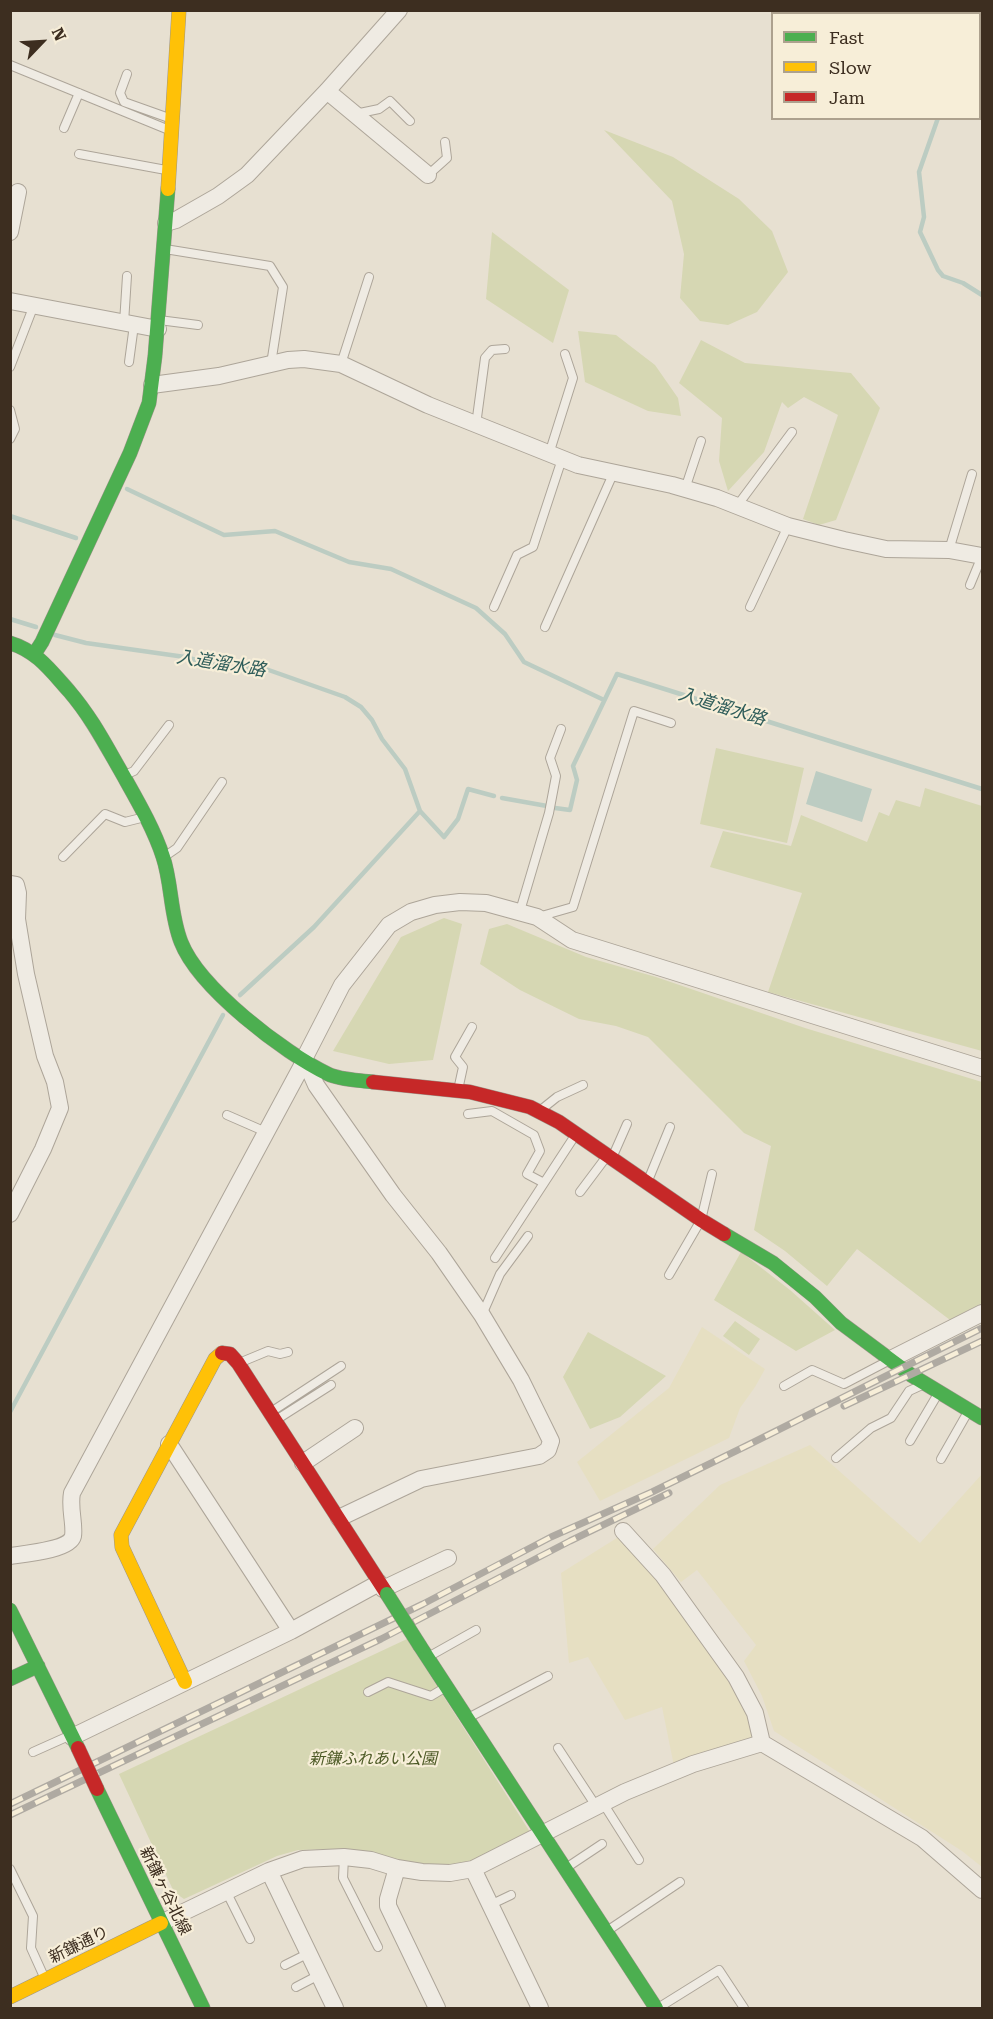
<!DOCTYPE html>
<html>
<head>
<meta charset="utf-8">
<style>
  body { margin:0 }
  #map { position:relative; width:993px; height:2019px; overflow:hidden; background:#e7e0d1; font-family:"Roboto Serif",serif }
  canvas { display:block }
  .frame { position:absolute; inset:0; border:12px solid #3d2e20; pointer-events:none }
  .legend { position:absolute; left:771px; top:12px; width:210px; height:108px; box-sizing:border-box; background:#f7eed8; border:2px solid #ada18e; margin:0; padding:8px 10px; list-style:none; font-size:18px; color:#3d2e20 }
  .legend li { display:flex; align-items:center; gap:12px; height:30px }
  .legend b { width:30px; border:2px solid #ada18e }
  .north { position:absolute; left:12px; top:12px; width:60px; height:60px; -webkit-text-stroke:4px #f7eed8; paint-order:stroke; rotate:65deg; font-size:16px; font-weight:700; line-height:24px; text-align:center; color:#3d2e20 }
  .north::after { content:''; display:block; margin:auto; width:21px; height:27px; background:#3d2e20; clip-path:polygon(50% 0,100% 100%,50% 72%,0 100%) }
</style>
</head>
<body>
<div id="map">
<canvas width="993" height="2019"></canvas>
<div class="frame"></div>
<ul class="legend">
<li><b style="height:8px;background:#4caf50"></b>Fast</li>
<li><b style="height:8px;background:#ffc107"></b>Slow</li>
<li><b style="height:8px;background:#c62828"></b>Jam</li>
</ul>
<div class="north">N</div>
</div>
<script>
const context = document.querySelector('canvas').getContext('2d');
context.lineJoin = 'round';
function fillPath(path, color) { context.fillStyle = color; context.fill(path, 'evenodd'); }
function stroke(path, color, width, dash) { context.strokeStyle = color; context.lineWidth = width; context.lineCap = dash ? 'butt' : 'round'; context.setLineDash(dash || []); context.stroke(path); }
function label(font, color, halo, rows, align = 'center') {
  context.font = font + ' "Roboto Serif","Noto Sans JP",serif'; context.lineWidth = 4.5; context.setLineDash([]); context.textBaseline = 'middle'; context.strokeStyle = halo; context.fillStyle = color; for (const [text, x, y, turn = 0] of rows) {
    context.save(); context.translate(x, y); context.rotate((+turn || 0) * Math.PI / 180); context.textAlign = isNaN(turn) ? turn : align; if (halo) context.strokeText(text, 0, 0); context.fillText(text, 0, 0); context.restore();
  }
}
const farmland = new Path2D(`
  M830 11H982V19L980 23V14H834Z
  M702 1327 765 1369 755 1387 740 1408 729 1438 600 1501 577 1462 669 1388Z
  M810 1445 920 1543 982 1474V1867L962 1851 774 1731 762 1696 744 1661 756 1645 697 1570 681 1582 653 1549 720 1485Z
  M620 1536 660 1576 736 1688 751 1719 756 1740 674 1766 662 1707 625 1720 588 1657 569 1663 561 1573Z`);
const green = new Path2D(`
  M604 130 673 157 739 199 772 231 788 272 757 312 728 325 700 321 680 298 684 254 672 201Z
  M492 232 569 290 553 343 486 299Z
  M578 331 616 335 655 365 678 398 681 416 648 411 585 382Z
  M701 340 745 363 851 373 880 408 836 520 819 525 803 519 838 415 804 397 788 408 782 402 764 452 728 491 719 461 722 418 679 383Z
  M716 748 804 768 787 843 700 824Z
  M925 788 982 806V1051L768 992 802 893 710 867 723 831 791 846 801 815 867 842 879 812 889 816 896 800 920 807Z
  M444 918 462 924 433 1060 389 1064 333 1051 401 937Z
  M507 924 586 957 656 977 805 1028 982 1082V1303L950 1320 857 1249 827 1286 785 1251 754 1230 771 1146 744 1133 648 1037 616 1026 579 1019 520 990 480 964 489 929Z
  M741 1252 790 1290 835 1330 796 1351 714 1300Z
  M735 1321 760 1339 749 1355 723 1336Z
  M588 1332 666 1376 620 1417 590 1429 563 1377Z
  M407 1639 530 1832 481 1860 433 1869 360 1852 335 1849 298 1850 277 1856 184 1899 174 1892 119 1774Z`);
const water = new Path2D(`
  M816 771 872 789 862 822 806 804Z`);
const stream = new Path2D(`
  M980 60 982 57
  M938 118 919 172 924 217 920 232 938 270 943 276 963 283 982 295
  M127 489 224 535 275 531 349 562 391 569 476 608 505 634 524 662 604 700
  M10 516 76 538
  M10 619 36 627
  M55 635 86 643 185 657 226 668H263L345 697 361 707 372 720 382 739 405 769 420 811 444 837 458 819 468 789 494 796
  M502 798 547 806
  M555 808 570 810 577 780 573 766 617 674 982 789
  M240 995 314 927 420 811
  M10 1412 223 1015`);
const lane = new Path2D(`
  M10 65 169 130
  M127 74 120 93 124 102 169 118
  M355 114 379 109 390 101 410 121
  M64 128 79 93
  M79 154 166 170
  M428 175 447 158 445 142
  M165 249 270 266 283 287 271 364
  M159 320 198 325
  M124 323 127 276
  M129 362 134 325
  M341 364 369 277
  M10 367 34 305
  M10 410 15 429 10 439
  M476 425 485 358 492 350 505 349
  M549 454 573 378 565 354
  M685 489 701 441
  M737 506 792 432
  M949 550 972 474
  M970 585 982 556
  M494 607 517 555 533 547 562 459
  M750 607 788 526
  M545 627 613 474
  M125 775 134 771 169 725
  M63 857 105 814 125 822 145 817
  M164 857 177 848 222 782
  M520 911 549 813 556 776 550 758 561 729
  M538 917 573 907 634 711 671 723
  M458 1090 463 1067 455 1057 472 1027
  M542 1109 557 1097 583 1085
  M468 1114 492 1111 534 1135 540 1151 527 1174 544 1183
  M227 1115 266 1132
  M612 1158 627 1124
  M647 1183 670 1127
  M580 1192 607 1156
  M495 1258 576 1134
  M669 1275 701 1220 712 1174
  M482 1315 500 1274 528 1236
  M239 1363 268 1351 280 1354 288 1352
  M784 1386 812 1370 844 1384 888 1361
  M271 1412 341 1366
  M276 1420 331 1385
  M910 1441 939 1392
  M836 1458 871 1428 891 1418 909 1391 922 1385
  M941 1459 969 1410
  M428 1657 476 1630
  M368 1692 388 1682 431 1696 446 1687
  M468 1718 548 1676
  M558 1748 596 1806
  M33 1752 71 1735
  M603 1803 639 1860
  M344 1857 343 1878 378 1947
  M566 1868 602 1844
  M10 1869 33 1916 31 1948 45 1979
  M226 1891 250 1939
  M490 1905 511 1895
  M607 1931 680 1882
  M285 1965 309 1953
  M296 1987 319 1975
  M658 2008 719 1970 744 2008`);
const street = new Path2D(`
  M327 91 428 175
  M166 223 176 220 218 196 247 175 327 91 399 10
  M10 232 18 192
  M10 301 158 329
  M152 385 219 376 288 360 304 359 341 364 428 405 578 465 672 485 717 498 788 526 844 540 886 549 949 550 982 556
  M10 884 16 885 18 893 17 919 26 974 45 1056 55 1082 60 1108 43 1149 10 1214
  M304 1059 342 985 389 925 411 912 435 905 460 902 486 903 537 917 572 940 982 1068
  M305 1060 316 1085 393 1195 439 1253 482 1315 521 1380 551 1441 548 1450 539 1456 421 1479 339 1518
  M891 1359 982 1313
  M169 1444 291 1631
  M303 1463 355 1428
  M623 1531 663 1575 736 1677 755 1713 762 1743 922 1838 982 1890
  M10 1556C23 1554 70 1550 73 1536 75 1524 69 1508 72 1493L305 1060
  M383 1589 448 1558
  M72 1737 291 1631 379 1583
  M397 1868 388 1899V1906L437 2008
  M473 1869 540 2008
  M269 1871 335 2008
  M161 1923 269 1871 303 1859 344 1857 371 1860 397 1868 422 1872 450 1873 473 1869 625 1792 693 1764 762 1743`);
const fast = new Path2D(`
  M10 643C37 651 51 671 69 691 92 718 105 744 123 775 137 800 154 829 163 857 172 884 170 914 181 942 199 988 284 1053 328 1074 340 1080 359 1080 373 1082
  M35 653 42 642 130 453 149 403 155 356 168 189
  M724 1234 773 1263 815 1297 841 1323 911 1375 982 1418
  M10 1610 78 1748
  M420 1646 656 2008
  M10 1679 38 1666
  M97 1789 203 2008`);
const slow = new Path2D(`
  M168 189 179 10
  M185 1682 122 1547 121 1535 215 1359 222 1353
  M10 1997 161 1923`);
const jam = new Path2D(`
  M373 1082 470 1092 530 1107 559 1122 701 1220 724 1234
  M222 1353 230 1354 238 1363 387 1594`);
const rail = new Path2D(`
  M844 1406 982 1341
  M10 1804 423 1604 551 1537 652 1492 746 1446 982 1328
  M10 1815 381 1639 570 1541 669 1493`);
const fastBridge = new Path2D(`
  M387 1594 420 1646`);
const jamBridge = new Path2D(`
  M78 1748 97 1789`);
const parkNames = [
  ["新鎌ふれあい公園",373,1759]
];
const streetNames = [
  ["新鎌ヶ谷北線",165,1891,64],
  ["新鎌通り",79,1945,-26]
];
const waterNames = [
  ["入道溜水路",221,664,9],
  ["入道溜水路",722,707,17]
];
fillPath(farmland, '#e6dfc2');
fillPath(green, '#d6d7b3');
fillPath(water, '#bcccc2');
stroke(stream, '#bcccc2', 4.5);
stroke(lane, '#ada599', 10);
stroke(street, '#ada599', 18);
stroke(fast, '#9c958a', 15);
stroke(slow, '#9c958a', 15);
stroke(jam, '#9c958a', 15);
stroke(lane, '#efebe3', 8);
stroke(street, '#efebe3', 16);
stroke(fast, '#4caf50', 14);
stroke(slow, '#ffc107', 14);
stroke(jam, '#c62828', 14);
stroke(rail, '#afaaa2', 7);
stroke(rail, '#f7eed8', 4.5, [14]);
stroke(fastBridge, '#9c958a', 15, []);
stroke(jamBridge, '#9c958a', 15, []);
stroke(fastBridge, '#4caf50', 14);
stroke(jamBridge, '#c62828', 14);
label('italic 16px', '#4d5a26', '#f7eed8', parkNames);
label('16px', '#3d2e20', '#f7eed8', streetNames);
label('italic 18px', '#2f5d5a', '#f7eed8', waterNames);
</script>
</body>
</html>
